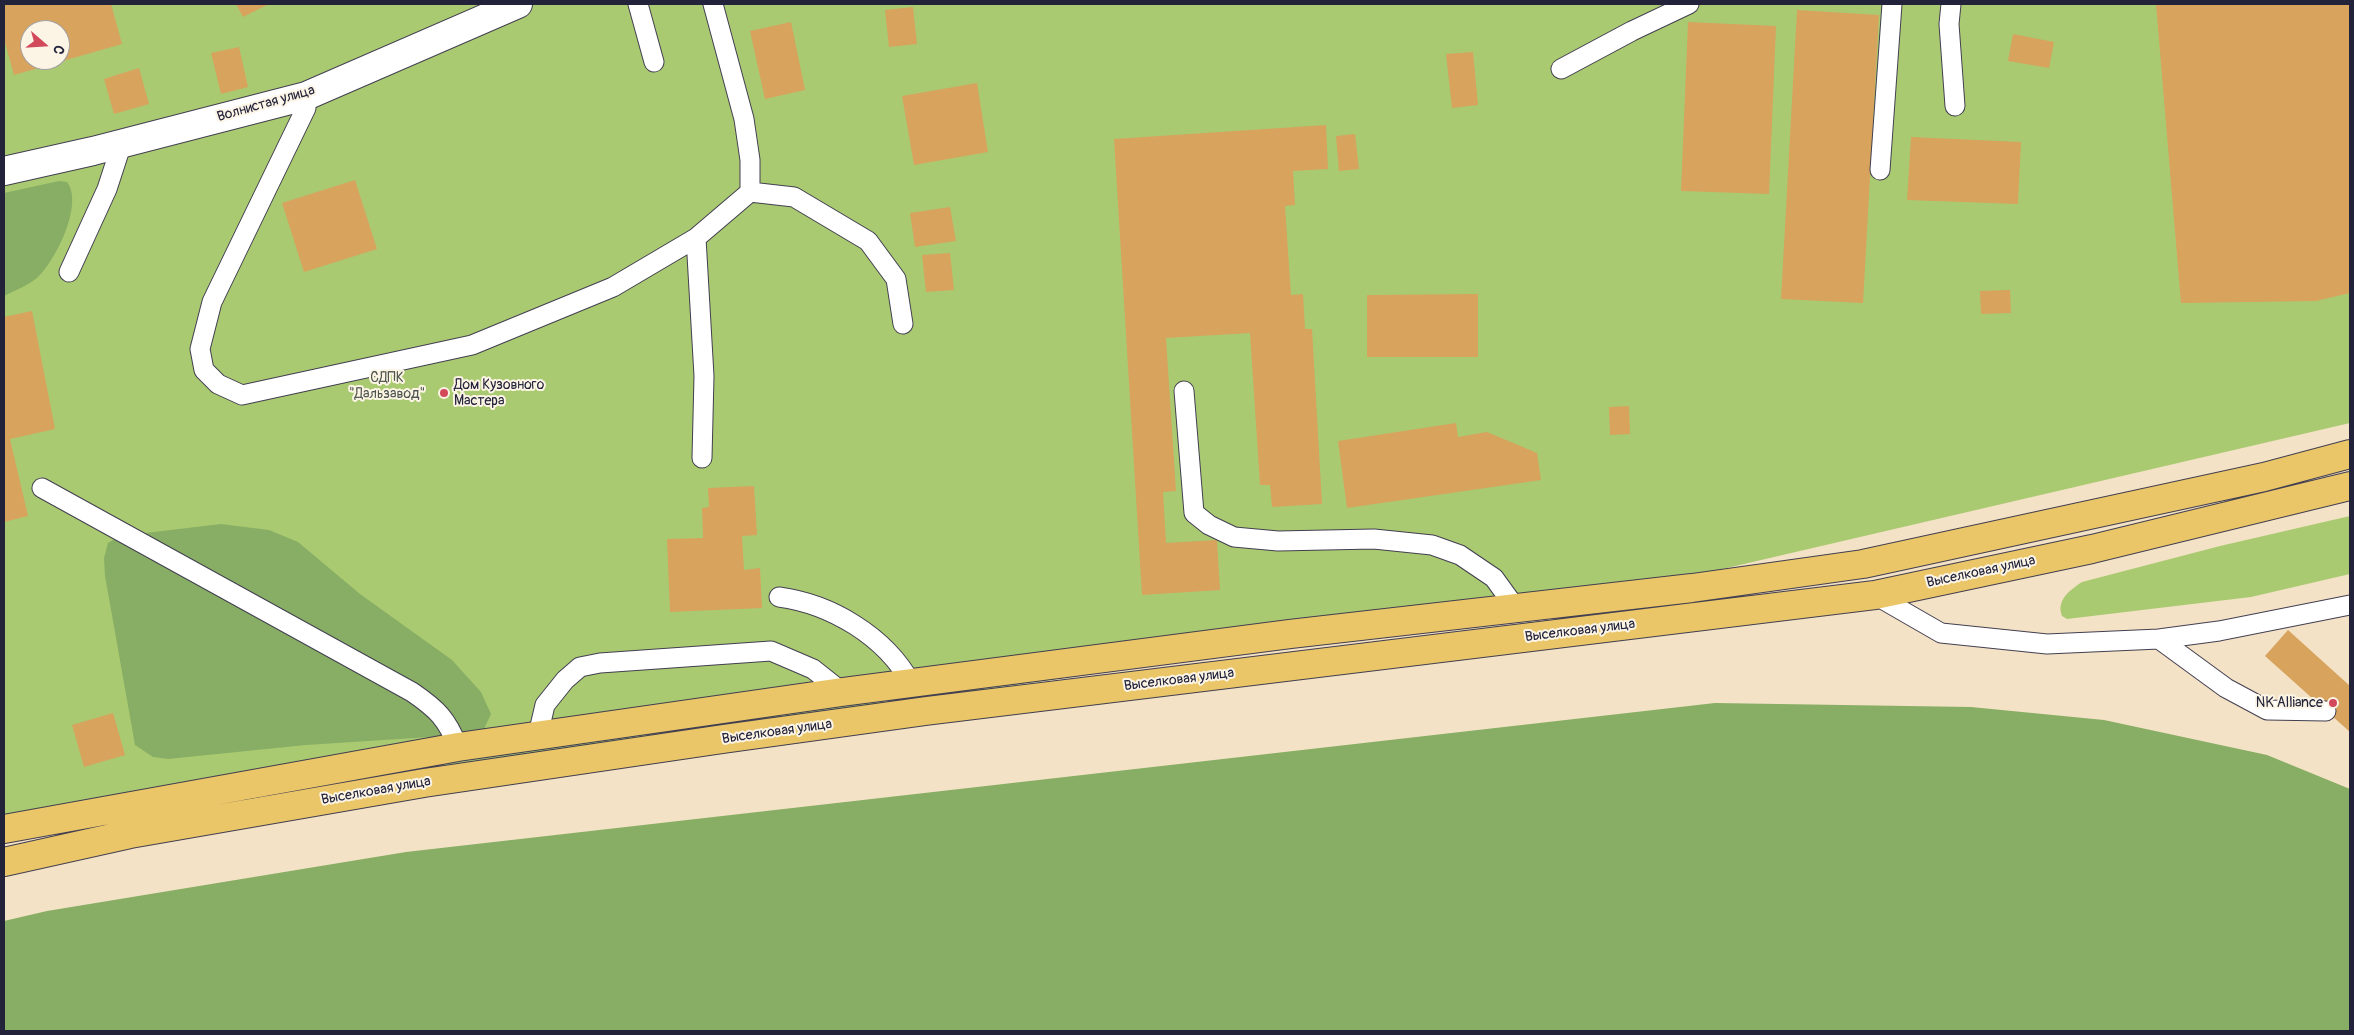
<!DOCTYPE html>
<html>
<head>
<meta charset="utf-8">
<style>
  body { margin:0 }
  #map { position:relative; width:2354px; height:1035px; overflow:hidden; background:#f4e2c6; font-family:Pangolin,sans-serif }
  canvas { display:block }
  .frame { position:absolute; inset:0; border:5px solid #22223b; pointer-events:none }
  .north { position:absolute; left:20px; top:20px; width:50px; height:50px; box-sizing:border-box; background:#fcf5e5; border:1px solid #a5a1a1; border-radius:50%; rotate:109deg; font-size:14px; font-weight:700; line-height:20px; text-align:center; color:#22223b }
  .north::after { content:''; display:block; margin:auto; width:18px; height:22px; background:#d1495b; clip-path:polygon(50% 0,100% 100%,50% 72%,0 100%) }
</style>
</head>
<body>
<div id="map">
<canvas width="2354" height="1035"></canvas>
<div class="frame"></div>
<div class="north">С</div>
</div>
<script>
const context = document.querySelector('canvas').getContext('2d');
context.lineJoin = 'round';
function fillPath(path, color) { context.fillStyle = color; context.fill(path, 'evenodd'); }
function stroke(path, color, width, dash) { context.strokeStyle = color; context.lineWidth = width; context.lineCap = dash ? 'butt' : 'round'; context.setLineDash(dash || []); context.stroke(path); }
function label(font, color, halo, rows, align = 'center') {
  context.font = font + ' Pangolin,sans-serif'; context.lineWidth = 4; context.setLineDash([]); context.textBaseline = 'middle'; context.strokeStyle = halo; context.fillStyle = color; for (const [text, x, y, turn = 0] of rows) {
    context.save(); context.translate(x, y); context.rotate((+turn || 0) * Math.PI / 180); context.textAlign = isNaN(turn) ? turn : align; if (halo) context.strokeText(text, 0, 0); context.fillText(text, 0, 0); context.restore();
  }
}
const green = new Path2D(`
  M4 4H2350V423L1542 611 460 763 4 825ZM30 30H60V60H30Z
  M2350 516V574L2251 597 2067 619 2062 616C2056 600 2070 590 2082 582L2220 546Z`);
const forest = new Path2D(`
  M59 181 67 182C84 204 56 260 38 277 27 286 16 290 4 296V193Z
  M221 524 269 530 298 542 360 594 452 660 481 692 491 714 484 729 461 735 306 745 168 759 153 757 135 745 105 576 104 558 108 543 120 536Z
  M1715 703 1971 707 2104 720 2267 755 2350 789V1031H4V921L47 911 406 852Z`);
const building = new Path2D(`
  M4 4H111L122 44 14 75 4 39ZM30 30H60V60H30Z
  M236 4H269L243 17Z
  M2156 4H2350V293L2316 301 2181 303Z
  M913 7 917 44 889 47 885 10Z
  M1797 10 1879 15 1863 303 1781 299Z
  M791 22 805 90 765 99 750 31Z
  M1688 22 1776 26 1769 194 1681 191Z
  M2013 34 2054 42 2049 68 2008 61Z
  M239 47 248 87 221 94 211 53Z
  M1473 52 1478 105 1452 108 1446 54Z
  M139 68 149 104 114 114 104 79Z
  M977 83 988 152 914 165 902 96Z
  M1326 125 1328 169 1293 171 1295 205 1285 206 1291 295 1303 294 1305 329H1312L1322 504 1272 507 1270 485H1260L1250 333 1166 338 1176 491 1163 492 1166 543 1217 540 1220 590 1142 595 1114 139Z
  M1355 134 1359 169 1339 171 1336 136Z
  M1911 137 2021 142 2018 204 1907 200Z
  M355 180 377 249 304 272 282 203Z
  M950 207 956 241 915 247 910 213Z
  M950 253 954 290 926 292 922 255Z
  M2010 290 2011 313 1981 314 1980 291Z
  M1478 294V357H1367V295Z
  M32 311 55 429 10 439 28 516 4 522V317Z
  M1629 406 1630 434 1610 435 1609 407Z
  M1456 423 1458 437 1487 432 1537 453 1541 480 1347 508 1338 441Z
  M754 486 757 535 742 536 744 570 760 568 762 608 670 612 667 539 703 538 702 508 709 507 708 488Z
  M2288 630 2350 686V732L2265 656Z
  M113 713 125 755 84 767 72 725Z`);
const lane = new Path2D(`
  M638 4 654 62
  M1951 4 1949 24 1955 106
  M1561 69 1632 31 1689 4
  M306 96V108L212 302 200 349 204 370 218 384 242 395 472 345 613 287 696 238 750 192V160L744 119 713 4
  M1880 170 1892 4
  M750 192 794 197 868 241 896 279 903 324
  M696 238 704 376 702 458
  M69 272 107 189 122 143
  M1184 391 1194 513 1209 525 1234 537 1278 541 1374 539 1432 545 1460 555 1494 578 1515 607
  M42 488 412 692C437 709 447 719 458 747
  M1875 595 1941 633 2047 644 2159 639 2219 631 2350 605
  M779 597C831 604 885 636 911 683
  M2159 639 2226 688 2267 710 2326 711
  M538 735 545 705 565 680 580 667 600 663 771 651 813 669 842 692`);
const street = new Path2D(`
  M4 171 93 151 306 96 518 4`);
const primary = new Path2D(`
  M4 829 458 747 842 692 1290 634 1692 588 1863 564 2264 477 2350 454
  M4 862 130 834 424 783 723 739 926 711 1875 595 2092 549 2350 486`);
const markers = [
  [444,393,5,"#d1495b"],
  [2333,703,5,"#d1495b"]
];
const streetNames = [
  ["Волнистая улица",266,104,-16],
  ["Выселковая улица",1981,572,-12],
  ["Выселковая улица",1580,631,-7],
  ["Выселковая улица",1179,680,-7],
  ["Выселковая улица",777,732,-8],
  ["Выселковая улица",376,791,-10]
];
const parkNames = [
  ["СДПК",387,378],
  ["\"Дальзавод\"",387,394]
];
const poiNames = [
  ["Дом Кузовного",454,385],
  ["Мастера",454,401],
  ["NK Alliance",2323,703,"right"]
];
fillPath(green, '#aaca72');
fillPath(forest, '#87ae64');
fillPath(building, '#d7a35d');
stroke(lane, '#423f50', 21);
stroke(street, '#423f50', 30);
stroke(primary, '#423f50', 30);
stroke(lane, '#fff', 19);
stroke(street, '#fff', 28);
stroke(primary, '#eac669', 28);
for (const [x, y, r, color] of markers) { const dot = new Path2D(); dot.arc(x, y, r, 0, 2 * Math.PI); context.fillStyle = color; context.fill(dot); stroke(dot, '#fcf5e5', 2); }
label('14px', '#22223b', '#fcf5e5', streetNames);
label('14px', '#4b544c', '#fcf5e5', parkNames);
label('14px', '#22223b', '#fcf5e5', poiNames, 'left');
</script>
</body>
</html>
